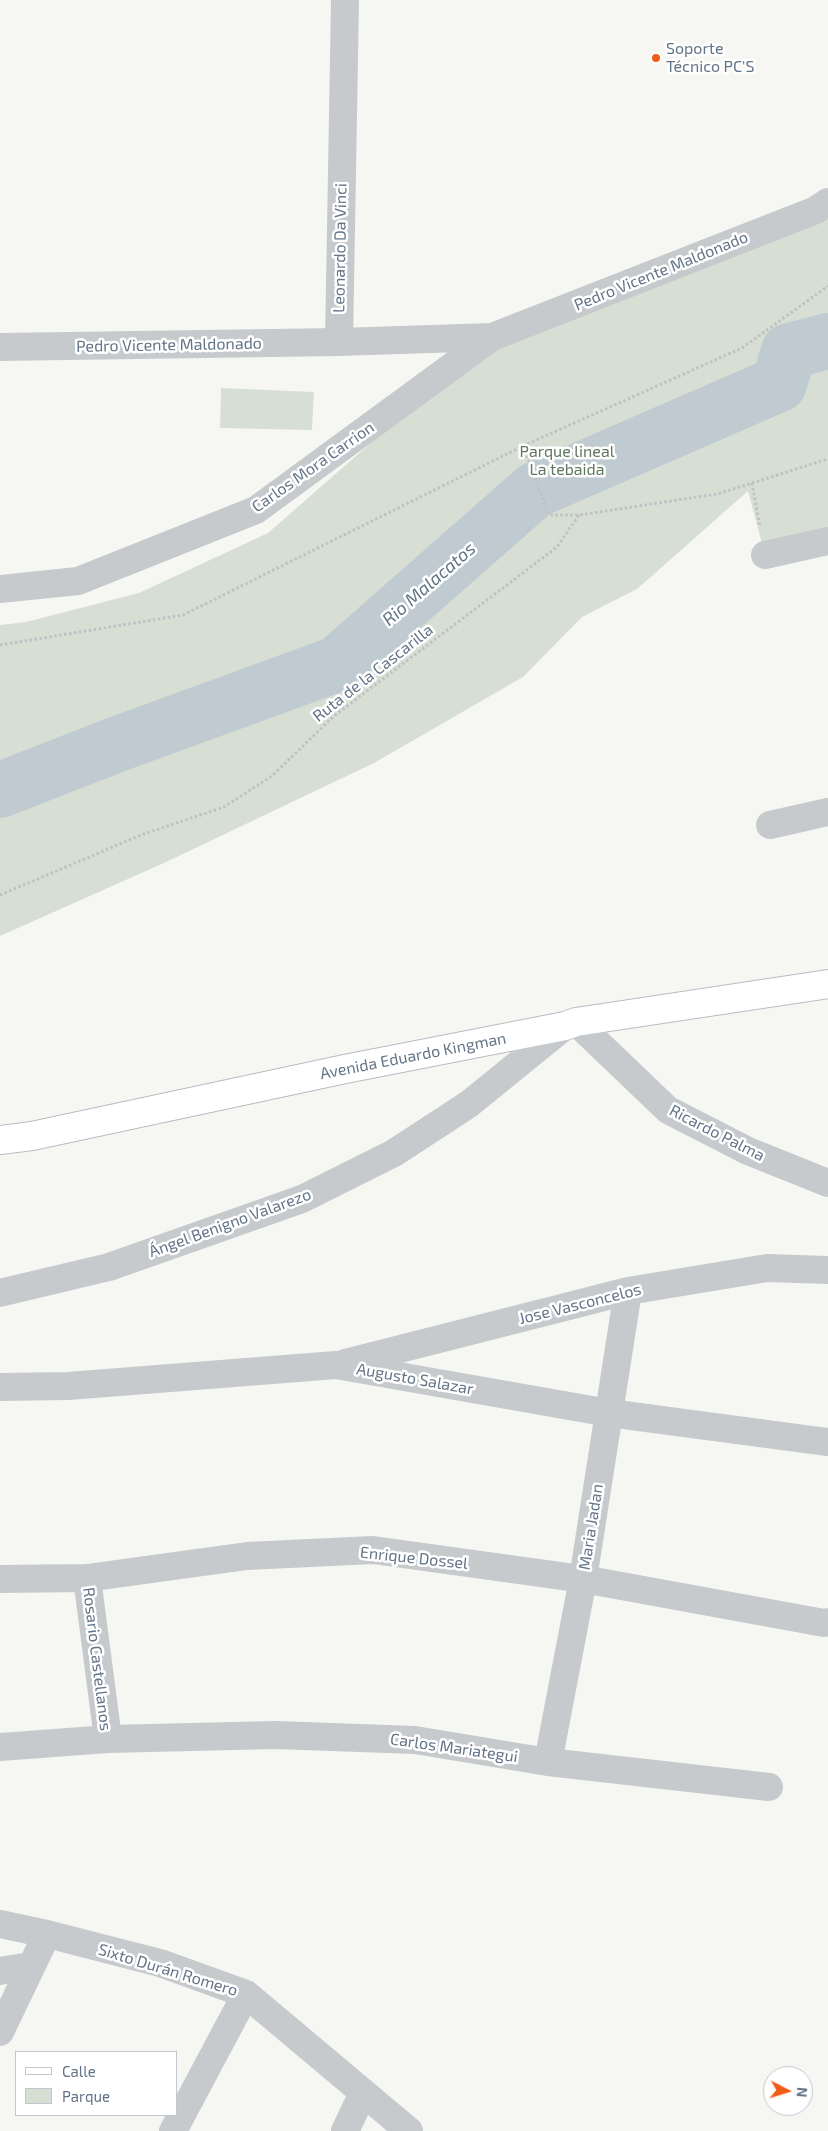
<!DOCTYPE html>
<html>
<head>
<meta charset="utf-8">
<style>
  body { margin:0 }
  #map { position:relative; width:828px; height:2131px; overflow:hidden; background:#f6f7f3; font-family:"Exo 2",sans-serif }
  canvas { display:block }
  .legend { position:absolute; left:15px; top:2051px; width:162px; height:65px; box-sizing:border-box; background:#fff; border:1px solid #c1c7cf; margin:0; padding:6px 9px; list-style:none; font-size:15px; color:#637487 }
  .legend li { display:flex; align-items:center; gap:10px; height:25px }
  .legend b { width:25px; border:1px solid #c1c7cf }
  .north { position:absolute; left:763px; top:2066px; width:50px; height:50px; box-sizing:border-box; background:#fff; border:1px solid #c1c7cf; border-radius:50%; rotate:95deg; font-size:14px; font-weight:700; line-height:20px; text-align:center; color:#637487 }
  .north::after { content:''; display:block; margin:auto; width:18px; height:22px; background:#f25b17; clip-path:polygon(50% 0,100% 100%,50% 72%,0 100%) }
</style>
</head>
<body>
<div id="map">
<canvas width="828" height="2131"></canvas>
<ul class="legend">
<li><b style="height:6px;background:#fff"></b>Calle</li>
<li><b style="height:14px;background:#d7dfd4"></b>Parque</li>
</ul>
<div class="north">N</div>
</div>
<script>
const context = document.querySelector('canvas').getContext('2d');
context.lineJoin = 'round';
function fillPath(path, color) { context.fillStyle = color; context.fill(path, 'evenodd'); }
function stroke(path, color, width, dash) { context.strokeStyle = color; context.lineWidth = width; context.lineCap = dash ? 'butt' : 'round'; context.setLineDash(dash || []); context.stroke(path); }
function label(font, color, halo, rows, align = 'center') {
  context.font = font + ' "Exo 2",sans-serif'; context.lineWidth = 5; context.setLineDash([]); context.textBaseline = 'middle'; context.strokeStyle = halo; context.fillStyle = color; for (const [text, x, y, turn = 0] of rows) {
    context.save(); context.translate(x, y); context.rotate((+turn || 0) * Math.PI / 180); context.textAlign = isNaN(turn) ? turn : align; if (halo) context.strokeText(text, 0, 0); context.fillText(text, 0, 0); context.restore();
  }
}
const green = new Path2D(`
  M828 202V541L765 555 748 491 637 589 582 617 523 677 374 763 164 863 0 936V625L26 622 139 593 268 533 492 337Z
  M221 388 314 392 312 430 220 428Z`);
const river = new Path2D(`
  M0 790 115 745 337 664 535 490 779 384 789 351 828 341`);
const path = new Path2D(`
  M523 446 549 515H579L717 494 828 459
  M752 483 760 527
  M0 645 183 615 523 446 742 348 828 286
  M0 895 141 835 224 807 272 776 334 716 557 547 579 515`);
const minor = new Path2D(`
  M345 0 339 342 492 337
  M0 347 339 342
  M765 555 828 541
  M0 589 78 581 256 510 492 337 816 210 828 202
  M770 825 828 812
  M576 1022 668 1110 748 1151 828 1183
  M345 1363 628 1291 767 1268 828 1270
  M0 1387 68 1386 336 1365 609 1413 828 1442
  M87 1578 108 1739
  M0 1579 87 1578 247 1556 373 1550 583 1579 824 1623 828 1622
  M0 1747 108 1739 276 1735 415 1740 548 1762 769 1787
  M548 1762 583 1579 628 1291
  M0 1924 47 1934 160 1963 246 1994 409 2131
  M0 1971 31 1966
  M0 2032 47 1934
  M173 2131 246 1994
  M345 2131 363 2093`);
const tertiary = new Path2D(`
  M0 1293 109 1267 302 1199 394 1153 469 1104 565 1026`);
const secondary = new Path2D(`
  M0 1140 32 1136 345 1069 565 1026 576 1022 828 984`);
const markers = [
  [656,58,5,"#f25b17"]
];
const poiNames = [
  ["Soporte",666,49],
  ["Técnico PC'S",666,67]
];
const streetNames = [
  ["Leonardo Da Vinci",340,248,-89],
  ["Pedro Vicente Maldonado",661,271,-22],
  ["Pedro Vicente Maldonado",169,345,-1],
  ["Carlos Mora Carrion",313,467,-35],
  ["Ruta de la Cascarilla",373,673,-38],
  ["Avenida Eduardo Kingman",413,1056,-11],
  ["Ricardo Palma",717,1133,27],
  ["Ángel Benigno Valarezo",230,1223,-20],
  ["Jose Vasconcelos",580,1304,-14],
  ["Augusto Salazar",415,1379,10],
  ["Maria Jadan",591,1527,-81],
  ["Enrique Dossel",414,1558,6],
  ["Rosario Castellanos",97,1659,83],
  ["Carlos Mariategui",454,1748,8],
  ["Sixto Durán Romero",168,1970,17]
];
const parkNames = [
  ["Parque lineal",567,452],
  ["La tebaida",567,470]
];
const waterNames = [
  ["Rio Malacatos",429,584,-41]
];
fillPath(green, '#d7dfd4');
stroke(river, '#c0cbd1', 56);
stroke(secondary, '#b8bdc2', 30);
stroke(path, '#bfc1c4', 3, [2.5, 2.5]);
stroke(minor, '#c6cacd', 28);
stroke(tertiary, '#c6cacd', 28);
stroke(secondary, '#fff', 28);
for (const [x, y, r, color] of markers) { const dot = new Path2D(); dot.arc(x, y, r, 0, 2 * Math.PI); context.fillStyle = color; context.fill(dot); stroke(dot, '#fff', 2); }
label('16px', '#637487', '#fff', poiNames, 'left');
label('16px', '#637487', '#fff', streetNames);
label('16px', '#62785e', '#fff', parkNames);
label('italic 18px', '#5f7783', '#fff', waterNames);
</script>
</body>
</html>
